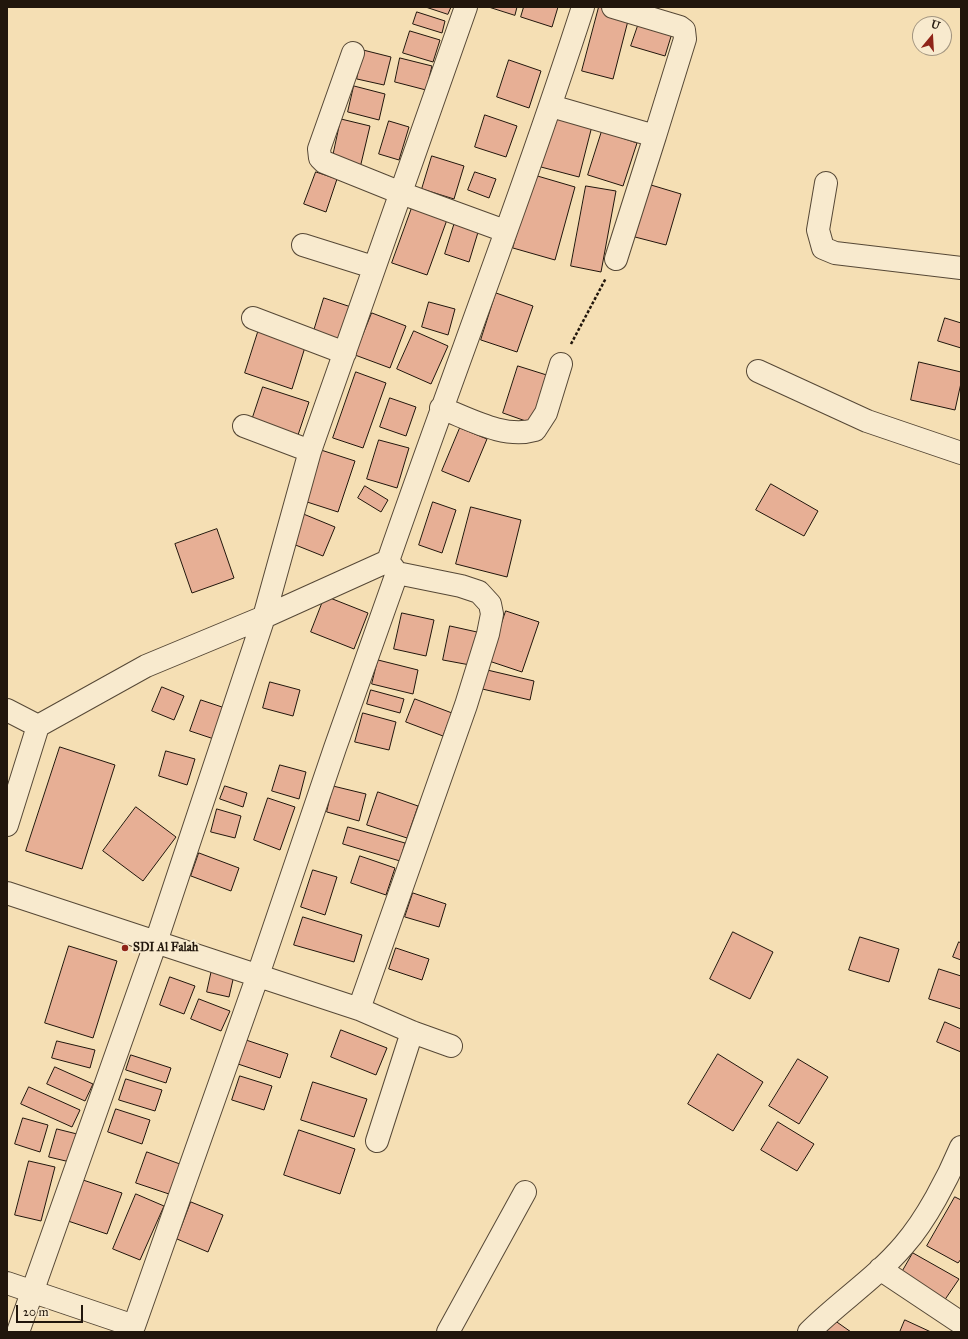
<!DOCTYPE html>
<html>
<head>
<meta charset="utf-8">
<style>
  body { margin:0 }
  #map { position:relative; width:968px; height:1339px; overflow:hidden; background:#f5dfb4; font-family:"IM FELL Great Primer",serif }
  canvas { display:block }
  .frame { position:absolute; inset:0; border:8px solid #21160c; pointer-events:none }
  .north { position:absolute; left:912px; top:16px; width:40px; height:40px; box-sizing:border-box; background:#f8eace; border:1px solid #a29580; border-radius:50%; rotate:18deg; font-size:11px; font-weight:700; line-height:16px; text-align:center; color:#21160c }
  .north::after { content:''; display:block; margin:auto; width:14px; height:18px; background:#8f2418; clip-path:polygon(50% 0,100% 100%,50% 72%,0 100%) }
  .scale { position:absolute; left:16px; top:1305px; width:67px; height:18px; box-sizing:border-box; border:2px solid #21160c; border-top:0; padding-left:5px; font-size:12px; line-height:14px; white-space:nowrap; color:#21160c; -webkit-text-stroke:3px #f8eace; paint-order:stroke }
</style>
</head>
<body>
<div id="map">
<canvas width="968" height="1339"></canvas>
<div class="frame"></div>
<div class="north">U</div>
<div class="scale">20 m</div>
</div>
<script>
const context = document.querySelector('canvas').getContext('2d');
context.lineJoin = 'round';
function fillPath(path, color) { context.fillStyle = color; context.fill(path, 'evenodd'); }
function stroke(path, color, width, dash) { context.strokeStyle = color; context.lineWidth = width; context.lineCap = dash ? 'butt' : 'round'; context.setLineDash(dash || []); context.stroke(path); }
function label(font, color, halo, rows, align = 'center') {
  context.font = font + ' "IM FELL Great Primer",serif'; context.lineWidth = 4; context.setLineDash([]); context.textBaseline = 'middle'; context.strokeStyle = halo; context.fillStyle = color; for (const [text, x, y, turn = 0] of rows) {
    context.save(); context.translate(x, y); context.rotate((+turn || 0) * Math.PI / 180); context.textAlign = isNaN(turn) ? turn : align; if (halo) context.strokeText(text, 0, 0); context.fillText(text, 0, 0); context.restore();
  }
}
const building = new Path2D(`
  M426 7H451L448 14Z
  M489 7H517L515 15Z
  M524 7H558L552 27 521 17Z
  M599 7 630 13 613 79 582 71Z
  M417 12 445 21 442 33 413 24Z
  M640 20 673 30 665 56 631 46Z
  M410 31 440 40 433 62 403 53Z
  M363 50 391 57 384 85 357 79Z
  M400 58 432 66 426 90 395 82Z
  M509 60 541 71 529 108 497 97Z
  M354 86 385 94 379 120 348 112Z
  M485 115 517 126 506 157 475 147Z
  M555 116 592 126 579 177 541 167Z
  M341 119 370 126 360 168 332 161Z
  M389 121 409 127 399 160 379 154Z
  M602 131 637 143 623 186 588 175Z
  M432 156 464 166 454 199 422 189Z
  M316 172 337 179 326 212 304 204Z
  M475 172 496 179 489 198 468 190Z
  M534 175 575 187 555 260 513 248Z
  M651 185 681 194 666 245 635 237Z
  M586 186 616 191 601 272 571 266Z
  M413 205 448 217 427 275 392 263Z
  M455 222 479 229 469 262 445 254Z
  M496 293 533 306 517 352 481 340Z
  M324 298 354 308 343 344 313 334Z
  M429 302 455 309 448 335 422 327Z
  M372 313 406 326 390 368 355 355Z
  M945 318 961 323V348L938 341Z
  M259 329 306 344 292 389 245 373Z
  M414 331 448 346 431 384 397 369Z
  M919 362 961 372V383L955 410 911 400Z
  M518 366 553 377 537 425 503 413Z
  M356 372 386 383 363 448 333 438Z
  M263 387 309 402 297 438 251 423Z
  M390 398 416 407 406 436 380 427Z
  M460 428 487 439 469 482 442 471Z
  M379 440 409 448 397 488 367 479Z
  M321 450 355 461 338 512 304 501Z
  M771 484 818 511 804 536 756 510Z
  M365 486 388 500 381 512 358 498Z
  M433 502 456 510 442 553 419 545Z
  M471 507 521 520 507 577 456 564Z
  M301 513 335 527 323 556 288 542Z
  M217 529 234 578 192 593 175 544Z
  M325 596 368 613 354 649 311 632Z
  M506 611 539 622 522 672 489 661Z
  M402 613 434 620 426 656 394 649Z
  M450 626 477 632 470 665 443 660Z
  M378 660 418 670 413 694 372 684Z
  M483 669 534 681 530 700 478 688Z
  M270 682 300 690 293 716 263 708Z
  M162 687 184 696 174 720 152 711Z
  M371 690 404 699 400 713 367 704Z
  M415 699 452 713 443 736 406 722Z
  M201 700 225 708 214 739 190 731Z
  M363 713 396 722 389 750 355 742Z
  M60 747 115 765 82 869 26 851Z
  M166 751 195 759 187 785 159 776Z
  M280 765 306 772 299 799 272 791Z
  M225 786 247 793 243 807 220 799Z
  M333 786 366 794 359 821 327 812Z
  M378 792 418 806 407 838 367 825Z
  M268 798 295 807 280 850 254 840Z
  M136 807 176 837 143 881 103 851Z
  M217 809 241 816 235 838 211 832Z
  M348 827 405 843 400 861 343 844Z
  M199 853 239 868 231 891 191 876Z
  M360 856 395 868 386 895 351 883Z
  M313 870 337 877 325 915 301 907Z
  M413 893 446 904 439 927 405 917Z
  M303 917 362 935 354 962 294 945Z
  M733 932 773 952 750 999 710 979Z
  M860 937 899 949 889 982 849 970Z
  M959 942 961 943V960L953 957Z
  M69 946 117 961 93 1038 45 1023Z
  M396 948 429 959 422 980 389 969Z
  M213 965 235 971 229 997 207 992Z
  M939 969 961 976V1009L929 999Z
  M170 977 195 986 184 1014 160 1005Z
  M199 999 230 1011 221 1031 191 1019Z
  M945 1022 961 1029V1052L937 1042Z
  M341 1030 387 1048 376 1075 331 1057Z
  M246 1040 288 1054 280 1078 238 1064Z
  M57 1041 95 1050 90 1068 52 1058Z
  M718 1054 763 1082 733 1131 688 1104Z
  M131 1055 171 1068 166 1083 126 1070Z
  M798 1059 828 1077 799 1124 769 1106Z
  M55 1067 93 1084 85 1101 47 1084Z
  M240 1076 272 1086 264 1110 232 1100Z
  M126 1079 162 1090 155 1111 119 1100Z
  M313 1082 367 1099 354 1137 301 1120Z
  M29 1087 80 1110 72 1127 21 1104Z
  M116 1109 150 1120 142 1144 108 1132Z
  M23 1118 48 1125 40 1152 15 1144Z
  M778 1122 814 1144 797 1171 761 1150Z
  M57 1129 77 1134 70 1162 49 1157Z
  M299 1130 355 1149 340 1194 284 1175Z
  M147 1152 180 1164 169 1194 136 1183Z
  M29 1161 55 1167 41 1221 15 1215Z
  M83 1180 122 1193 107 1234 68 1221Z
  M136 1194 164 1206 140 1260 113 1249Z
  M955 1197 961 1200V1259L958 1263 927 1246Z
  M191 1202 223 1215 208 1252 177 1239Z
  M913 1253 959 1279 944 1301 901 1274Z
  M834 1320 851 1332H826Z
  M905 1320 931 1332H900Z`);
const path = new Path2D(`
  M571 344 606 278`);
const street = new Path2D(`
  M353 53 319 149 320 158 324 162 401 193 505 231
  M551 106 655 136 685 39 684 30 680 27 613 7
  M826 183 818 230 823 248 835 253 961 268
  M303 245 373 267
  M616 259 655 136
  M253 318 345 353
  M758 371 867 421 961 453
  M441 408C470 419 504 439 535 430L546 413 561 364
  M244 426 310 451
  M7 710 38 726
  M7 825 38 726 146 666 264 617 388 561C452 376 523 193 583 7
  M7 893 359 1009 412 1032 451 1046
  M359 1009 466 705 488 634 492 614 490 604 479 592 461 586 397 573
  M377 1141 412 1032
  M880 1269 961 1323
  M7 1283 134 1326 258 975 335 748 397 573 388 561
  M18 1332 156 942 264 617 310 451 466 7
  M448 1332 525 1192
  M809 1332C839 1302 876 1278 904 1245 926 1220 948 1178 961 1147`);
const markers = [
  [125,948,4,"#8f2418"]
];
const poiNames = [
  ["SDI Al Falah",133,948]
];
fillPath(building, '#e7af95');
stroke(building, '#21160c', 1);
stroke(street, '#564836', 24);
stroke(path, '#21160c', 2.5, [3, 2]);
stroke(street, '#f8eace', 22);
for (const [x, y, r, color] of markers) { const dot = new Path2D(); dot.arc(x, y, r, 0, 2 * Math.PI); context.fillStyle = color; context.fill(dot); stroke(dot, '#f8eace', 1.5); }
label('bold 12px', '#21160c', '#f8eace', poiNames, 'left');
</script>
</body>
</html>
